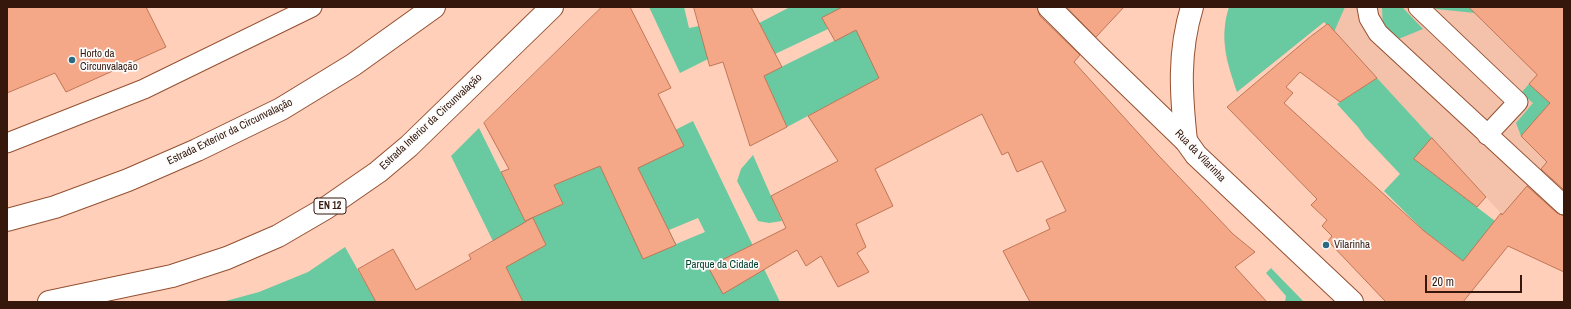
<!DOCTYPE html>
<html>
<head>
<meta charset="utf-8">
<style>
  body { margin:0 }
  #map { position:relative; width:1571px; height:309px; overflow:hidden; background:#ffcfba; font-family:"Archivo Narrow",sans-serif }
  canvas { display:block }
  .frame { position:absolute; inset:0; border:8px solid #35180b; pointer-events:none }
  .scale { position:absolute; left:1425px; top:275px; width:97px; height:18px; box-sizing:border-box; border:2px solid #35180b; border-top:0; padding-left:5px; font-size:12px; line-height:14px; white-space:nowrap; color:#35180b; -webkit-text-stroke:3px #fcfcfc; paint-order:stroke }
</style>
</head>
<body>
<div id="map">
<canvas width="1571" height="309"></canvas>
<div class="frame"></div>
<div class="scale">20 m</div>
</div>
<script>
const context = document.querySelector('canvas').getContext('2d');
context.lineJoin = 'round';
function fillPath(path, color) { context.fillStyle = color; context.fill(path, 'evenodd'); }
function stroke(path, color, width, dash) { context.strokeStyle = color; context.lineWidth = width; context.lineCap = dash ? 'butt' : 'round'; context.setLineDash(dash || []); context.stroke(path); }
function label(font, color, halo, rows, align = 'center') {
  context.font = font + ' "Archivo Narrow",sans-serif'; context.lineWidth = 3.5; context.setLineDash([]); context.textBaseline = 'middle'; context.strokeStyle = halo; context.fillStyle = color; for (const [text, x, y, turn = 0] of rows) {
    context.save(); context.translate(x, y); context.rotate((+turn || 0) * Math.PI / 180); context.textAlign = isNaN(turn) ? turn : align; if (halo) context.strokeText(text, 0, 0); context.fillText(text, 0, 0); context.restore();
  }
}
const built = new Path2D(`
  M1230 7H1564V250L1509 222 1325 22 1237 92 1226 59 1224 38 1226 18Z`);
const green = new Path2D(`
  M649 7H684L689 28 699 26 708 59 680 73Z
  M790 7H843L822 18 828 29 773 55 779 68 856 30 919 57 787 127 764 76 736 35Z
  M1229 7H1345L1334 32 1324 22 1237 92C1227 62 1219 38 1229 7Z
  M1382 7H1402L1423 29 1396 40 1383 30Z
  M1434 7H1482L1475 13 1436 9Z
  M1377 78 1432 138 1414 159 1495 221 1486 233 1466 277 1448 249 1424 231 1384 191 1400 174 1365 137 1358 127 1337 104Z
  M1529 84 1550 103 1521 136 1516 123 1533 103 1521 93Z
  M641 103 667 154 683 146 675 130 693 121 780 302H523L451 156 479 128 539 249 546 245 523 199 538 192 547 211 563 204 554 185 592 169 598 161 620 209 651 195 627 145ZM698 218 705 232 676 244 669 230Z
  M753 155 782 221 769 223 758 221 737 181 741 169Z
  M345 247 376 302H222L259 292 308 272Z
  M1271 268 1304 302H1285L1286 296 1266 273Z`);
const building = new Path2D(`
  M7 7H146L166 47 66 92 55 73 7 93Z
  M602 7H630L671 88 658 94 684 146 638 168 676 245 643 259 600 166 554 185 563 204 525 221 501 172 509 169 484 123Z
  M694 7H751L782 67 764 76 787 127 750 146 723 62 710 66Z
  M843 7H1037L1040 16 1080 55 1074 62 1158 155 1233 234 1255 252 1235 267 1267 302H1030L1003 251 1050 229 1046 220 1066 211 1042 161 1017 172 1008 152 1002 155 982 114 875 169 893 206 856 224 866 247 857 253 869 272 838 287 821 256 806 266 797 250 723 294 708 267 786 228 771 196 838 161 808 116 879 78 856 30 835 41 822 18Z
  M1067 7H1124L1096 37Z
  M1469 7H1564V190L1541 169 1547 162 1521 136 1550 103 1529 84 1537 75Z
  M1328 24 1377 78 1340 102 1300 72 1286 87 1293 93 1284 103 1424 231 1463 261 1501 213 1502 215 1527 186 1557 213 1564 216V272L1508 246 1463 302H1386L1328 241 1332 236 1322 226 1327 220 1311 205 1317 199 1227 107 1310 37Z
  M1432 138 1486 197 1477 207 1414 159Z
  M533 218 546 245 506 267 523 302H376L358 269 393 249 416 290 471 259 469 255Z`);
const lane = new Path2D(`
  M1367 7 1369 18 1378 33 1564 205
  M1418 7 1518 102 1487 135
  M7 143 144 89 312 7`);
const street = new Path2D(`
  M1186 141C1181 94 1178 53 1192 7`);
const secondary = new Path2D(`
  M1049 7 1097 55 1186 141 1196 155 1352 302`);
const primary = new Path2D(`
  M7 220 55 207 128 180 197 150 281 109 353 65 434 7
  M49 302 172 276 227 258 278 236 326 208 378 172 409 146 552 7`);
const markers = [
  [72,60,4,"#2b6a7f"],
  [1326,245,4,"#2b6a7f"]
];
const shields = [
  [330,206,32]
];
const shieldNames = [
  ["EN 12",330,206]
];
const poiNames = [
  ["Horto da",80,54],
  ["Circunvalação",80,67],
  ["Vilarinha",1334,245]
];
const streetNames = [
  ["Estrada Interior da Circunvalação",431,122,-43],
  ["Estrada Exterior da Circunvalação",230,132,-26],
  ["Rua da Vilarinha",1200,156,46]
];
const parkNames = [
  ["Parque da Cidade",722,265]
];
fillPath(built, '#f4c1ab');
fillPath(green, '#69caa1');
fillPath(building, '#f5a887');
stroke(building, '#be7656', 1);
stroke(lane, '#945030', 21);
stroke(street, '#945030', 24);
stroke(secondary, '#945030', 24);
stroke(primary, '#945030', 24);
stroke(lane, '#fff', 19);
stroke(street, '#fff', 22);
stroke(secondary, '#fff', 22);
stroke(primary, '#fff', 22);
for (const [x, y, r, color] of markers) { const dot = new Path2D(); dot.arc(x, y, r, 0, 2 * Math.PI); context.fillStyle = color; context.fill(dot); stroke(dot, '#fcfcfc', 1.5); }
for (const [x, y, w] of shields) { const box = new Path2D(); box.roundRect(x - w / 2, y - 8, w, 16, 3); context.fillStyle = '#fcfcfc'; context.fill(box); stroke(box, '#35180b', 1); }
label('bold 10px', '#35180b', null, shieldNames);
label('11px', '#35180b', '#fcfcfc', poiNames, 'left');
label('11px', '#35180b', '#fcfcfc', streetNames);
label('11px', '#003e29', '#fcfcfc', parkNames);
</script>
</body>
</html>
